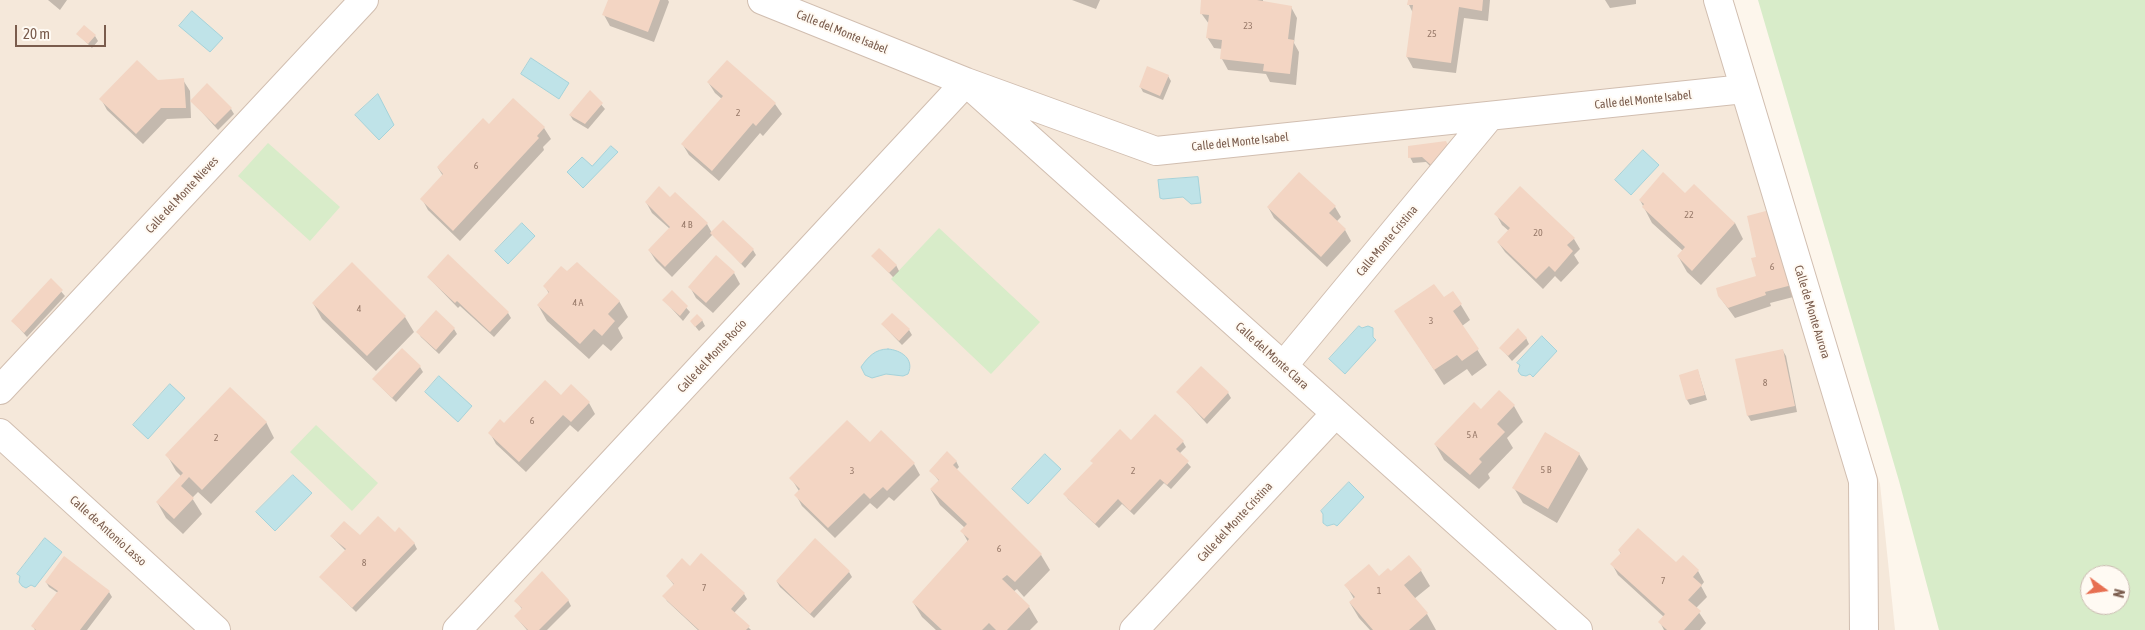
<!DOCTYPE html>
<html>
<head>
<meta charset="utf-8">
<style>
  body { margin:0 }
  #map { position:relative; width:2145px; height:630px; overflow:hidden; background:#fdf6ec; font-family:"Asap Condensed",sans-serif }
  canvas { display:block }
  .north { position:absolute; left:2080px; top:565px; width:50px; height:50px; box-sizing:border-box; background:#fffaf3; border:1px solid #cabbb1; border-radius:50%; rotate:104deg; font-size:14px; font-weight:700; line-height:20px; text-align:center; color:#7a5c4d }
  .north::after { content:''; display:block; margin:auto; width:18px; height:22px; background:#e76f51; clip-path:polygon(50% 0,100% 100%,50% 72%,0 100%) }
  .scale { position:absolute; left:15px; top:25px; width:91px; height:22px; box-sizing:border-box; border:2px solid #7a5c4d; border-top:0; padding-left:6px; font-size:15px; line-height:18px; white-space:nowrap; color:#7a5c4d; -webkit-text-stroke:4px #fffaf3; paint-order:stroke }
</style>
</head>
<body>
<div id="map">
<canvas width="2145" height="630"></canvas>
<div class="north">N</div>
<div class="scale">20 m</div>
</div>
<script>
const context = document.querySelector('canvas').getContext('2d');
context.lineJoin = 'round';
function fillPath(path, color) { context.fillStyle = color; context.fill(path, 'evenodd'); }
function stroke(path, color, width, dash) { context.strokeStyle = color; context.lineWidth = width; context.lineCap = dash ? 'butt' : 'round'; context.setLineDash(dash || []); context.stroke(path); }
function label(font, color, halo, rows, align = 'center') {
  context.font = font + ' "Asap Condensed",sans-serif'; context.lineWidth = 4; context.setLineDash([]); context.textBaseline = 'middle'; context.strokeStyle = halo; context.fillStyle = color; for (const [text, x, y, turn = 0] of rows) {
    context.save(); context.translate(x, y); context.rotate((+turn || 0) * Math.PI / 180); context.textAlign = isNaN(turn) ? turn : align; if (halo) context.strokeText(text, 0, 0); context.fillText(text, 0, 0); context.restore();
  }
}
const residential = new Path2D(`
  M0 0H1721L1880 484 1895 630H0Z`);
const green = new Path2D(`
  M1758 0H2145V630H1939L1899 481ZM2090 575H2120V605H2090Z
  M268 143 340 207 310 241 238 176Z
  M939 228 1040 322 991 374 891 279Z
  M316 425 378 483 352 511 290 452Z`);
const water = new Path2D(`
  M192 11 223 38 210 52 179 26Z
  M531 58 569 83 559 99 521 74Z
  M378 94 394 125 379 140 355 115Z
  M611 146 618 152 583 188 567 172 582 157 592 166Z
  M1643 150 1659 165 1631 195 1615 180Z
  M1198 177 1201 203 1191 204 1183 197 1163 199 1160 198 1158 180Z
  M522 223 535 236 508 264 495 251Z
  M1359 326 1362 328 1368 326 1373 328V337L1376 340 1345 374 1329 359Z
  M1542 336 1557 351 1533 377 1530 374 1526 376 1521 375 1518 371 1520 365 1517 363Z
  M888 349C901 350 915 359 908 374L903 376 886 374 872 378 865 375 861 367C868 357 875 349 888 349Z
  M439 376 472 406 458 422 425 392Z
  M170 384 185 398 148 439 133 425Z
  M1045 454 1061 469 1028 504 1012 489Z
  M293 475 312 493 275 531 256 512Z
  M1349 482 1364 497 1337 526 1334 524 1327 526 1323 523V514L1321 511Z
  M45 538 62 552 35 587 31 585 26 588 22 586 19 582 20 576 17 574Z`);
const shadow = new Path2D(`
  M48 0H67L60 10Z
  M609 0H668L669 2 654 42 610 26 604 15Z
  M1072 0H1100L1096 9Z
  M1202 0H1263V3L1291 7 1297 18 1294 43 1299 52 1296 85 1270 82 1266 74 1228 70 1222 59 1223 49 1214 48 1207 37 1209 24 1201 13Z
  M1409 0H1490L1488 21 1464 18 1456 73 1413 68 1407 57 1413 13 1409 5Z
  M1605 0H1636V4L1610 8Z
  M78 34 95 36 98 41 92 48Z
  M1168 76 1171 81 1163 100 1143 92 1140 86Z
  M183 80 190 91 191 118 167 119 143 144 107 110 101 99 157 82Z
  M708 82 775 104 782 114 763 136 760 133 719 181 689 155 683 145 722 99 715 93Z
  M590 92 605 109 588 129 573 120 570 115Z
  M513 99 544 128 551 139 543 147 544 150 460 241 428 210 422 199 443 176 438 168 489 126Z
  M192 101 231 109 234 114 218 130Z
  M1445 142 1450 151 1434 170 1426 162 1413 163 1410 157Z
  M1685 194 1735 223 1743 239 1701 285 1687 272 1678 256 1683 251 1652 223 1640 200Z
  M670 199 707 224 712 233 723 222 753 250 756 255 745 268 713 234 672 277 656 261 649 250 670 229 652 213 646 202Z
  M1268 207H1335L1341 217 1336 222 1345 230 1351 241 1327 267 1274 218Z
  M1496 214 1574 239 1580 249 1574 255 1579 263 1561 282 1555 276 1543 289 1505 252 1498 242 1509 231 1502 225Z
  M448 256 508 313 511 318 494 337 460 306 458 308 428 277Z
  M873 256 896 265 899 271 893 277Z
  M1758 258 1801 295 1770 303 1771 306 1735 318 1719 296 1757 277Z
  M734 273 740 284 713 313 696 298 690 287Z
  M51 280 65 296 27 337 13 321Z
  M545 286 619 301 628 317 618 328 623 338 611 351 603 344 589 359 547 321 538 305 549 294Z
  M672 292 690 312 683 321 664 300Z
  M1453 292 1470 320 1462 326 1487 365 1472 376 1467 369 1444 385 1396 311 1444 299Z
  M313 303 405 317 414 332 376 371 322 319Z
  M702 320 705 326 699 331 691 321Z
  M882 324 909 330 912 335 902 345Z
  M454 329 457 334 439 354 421 337 418 332Z
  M1526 338 1529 344 1512 361 1501 348Z
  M1783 351 1786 356 1797 412 1751 421 1748 416 1736 360Z
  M420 367 423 372 396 402 374 380Z
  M1201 368 1228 393 1231 398 1207 424 1178 392Z
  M1698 371 1707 400 1690 405 1687 400Z
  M1499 392 1514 406 1523 422 1507 438 1513 448 1488 474 1490 478 1479 489 1444 460 1435 444 1481 411Z
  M561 396 589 403 595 414 578 432 570 425 526 472 496 444 490 433Z
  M266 422 274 438 211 504 198 492 192 498 202 514 183 534 166 518 157 502 182 477 176 471 167 455Z
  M1131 442H1183L1186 447 1179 454 1191 467 1171 489 1164 483 1134 515 1122 504 1099 528 1068 499 1065 494Z
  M870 443 914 464 920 475 894 501 889 497 877 509 870 503 835 538 802 506 796 495 799 491 791 478Z
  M1579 454 1588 469 1557 523 1523 503 1514 488Z
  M956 461 959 467 956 470 1041 555 1050 570 1024 597 1017 589 1013 592 1029 607 1038 622 1030 630H936L922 617 913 602 968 542 962 531 965 528 940 505 931 490 939 481 931 471Z
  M395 534 414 543 417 549 356 612 321 577 346 551 332 537Z
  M816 540 849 572 852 577 814 618 780 587 777 582Z
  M1619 550 1676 564 1683 557 1698 571 1704 582 1701 586 1707 597 1696 608 1706 623 1700 630H1664L1660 622 1664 617 1618 575 1612 564 1621 554Z
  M690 567 744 594 747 599 734 613 751 630H698L667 601 664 596 674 585 667 576Z
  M1421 571 1430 586 1414 599 1427 614 1436 630H1370L1359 618 1350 603 1354 599 1346 585Z
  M46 582 109 592 112 597 87 630H35L33 626 58 593 49 587Z
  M568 600 571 606 547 630H527L515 616 522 609 516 601Z`);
const building = new Path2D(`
  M608 0H660L648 32 602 15Z
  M1201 0H1257L1292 6 1288 39 1294 40 1290 74 1263 71 1264 64 1220 59 1222 40 1206 38 1209 15 1200 14Z
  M1408 0H1483L1482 11 1459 7 1451 63 1406 57 1413 5H1407Z
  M84 25 96 35 88 44 76 34Z
  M137 60 158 80 184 78 186 108H161L136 134 99 99Z
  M727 60 776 103 756 126 753 123 712 171 681 144 723 96 707 82Z
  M1147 66 1169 75 1160 96 1139 87Z
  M207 83 232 108 215 125 190 101Z
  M590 90 603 103 585 124 569 115Z
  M513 98 545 127 537 136 539 138 453 231 420 199 443 174 437 167 483 118 489 124Z
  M1446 141 1448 145 1431 165 1422 157 1408 158V146Z
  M1299 172 1336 206 1329 213 1346 229 1321 257 1267 207Z
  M1663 172 1685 193 1694 184 1735 223 1692 271 1677 256 1685 247 1642 207 1644 204 1639 200Z
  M659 186 670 197 675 192 708 223 665 267 648 250 670 227 645 202Z
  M1520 186 1575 238 1567 245 1573 251 1555 272 1549 266 1536 279 1497 242 1510 228 1494 214Z
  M1777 208 1796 284 1765 292 1766 295 1728 308 1718 296 1716 288 1756 276 1751 258 1756 257 1747 216Z
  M723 220 754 249 741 264 710 233Z
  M879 248 897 265 889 273 871 256Z
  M448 254 509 312 490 332 457 301 455 303 427 277Z
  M716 255 735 272 706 303 688 287Z
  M352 262 406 316 367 356 312 303Z
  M577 262 620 301 608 314 615 321 602 336 594 329 580 344 537 305 549 292 543 286 561 266 567 271Z
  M51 278 63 290 24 333 11 321Z
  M1434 284 1444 297 1453 291 1462 304 1453 311 1479 349 1462 361 1457 355 1434 370 1394 311Z
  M672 290 688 306 680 316 662 300Z
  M436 310 455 328 436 350 416 332Z
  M892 313 910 329 899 341 881 324Z
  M697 314 703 320 695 327 690 321Z
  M1518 328 1527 338 1508 356 1499 348Z
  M402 348 421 366 392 398 372 379Z
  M1783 349 1795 406 1747 416 1735 359Z
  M1201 366 1229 392 1204 419 1176 392Z
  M1698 369 1705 395 1686 400 1679 375Z
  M545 380 561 395 571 384 590 402 571 422 563 415 519 462 488 433 500 419 504 423Z
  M230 387 267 422 202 490 189 477 181 486 194 498 174 519 156 502 183 473 165 455Z
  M1499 390 1515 405 1497 424 1505 432 1479 459 1482 462 1470 475 1434 444 1474 402 1481 409Z
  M1155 414 1184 441 1176 449 1189 461 1167 485 1160 479 1130 511 1118 499 1095 524 1063 494 1093 463 1090 461 1120 429 1131 440Z
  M847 420 870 442 881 430 915 463 887 491 883 487 870 499 864 493 828 528 794 495 800 489 789 478Z
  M1545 432 1580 453 1548 509 1512 488Z
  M947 451 957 461 953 465 1042 554 1015 582 1007 575 1002 579 1030 606 1007 630H996L989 623 982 630H942L912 602 969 539 960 531 967 524 930 489 939 480 929 471Z
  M378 516 395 532 399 527 415 543 352 608 319 577 346 549 330 536 344 521 360 535Z
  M1638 528 1676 562 1683 555 1699 570 1693 577 1702 585 1688 600 1701 611 1684 630H1667L1658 622 1665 614 1610 564 1621 553 1618 550Z
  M815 538 850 571 810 614 776 581Z
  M701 553 745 593 731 609 750 626 746 630H699L662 596 674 584 666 576 682 558 690 566Z
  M1409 555 1422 570 1404 585 1428 613 1409 630H1373L1349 602 1355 597 1344 585 1369 564 1379 576 1388 568 1391 571Z
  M64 556 110 591 80 630H36L31 626 58 591 45 582Z
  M542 571 569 600 539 630H528L514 616 522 608 514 601Z`);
const minor = new Path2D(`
  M762 0 966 82 1156 151 1744 89
  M1718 0 1863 481 1864 630
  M1283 366 1490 116
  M0 390 364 0
  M0 433 216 630
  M457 630 966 82 1578 630
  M1134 630 1335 414`);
const numberNames = [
  ["23",1248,26],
  ["25",1432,34],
  ["2",738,113],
  ["6",476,166],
  ["22",1689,215],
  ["4 B",687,225],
  ["20",1538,233],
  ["6",1772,267],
  ["4 A",578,303],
  ["4",359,309],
  ["3",1431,321],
  ["8",1765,383],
  ["6",532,421],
  ["5 A",1472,435],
  ["2",216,438],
  ["5 B",1546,470],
  ["3",852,471],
  ["2",1133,471],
  ["6",999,549],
  ["8",364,563],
  ["7",1663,581],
  ["7",704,588],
  ["1",1379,591]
];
const streetNames = [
  ["Calle del Monte Isabel",842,32,22],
  ["Calle del Monte Isabel",1643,100,-6],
  ["Calle del Monte Isabel",1240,142,-6],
  ["Calle del Monte Nieves",182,195,-47],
  ["Calle Monte Cristina",1387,241,-50],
  ["Calle de Monte Aurora",1812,312,73],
  ["Calle del Monte Rocío",712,356,-47],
  ["Calle del Monte Clara",1272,356,42],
  ["Calle del Monte Cristina",1235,522,-47],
  ["Calle de Antonio Lasso",108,531,42]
];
fillPath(residential, '#f5e8da');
fillPath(green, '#d8ecc9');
fillPath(water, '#bfe3e8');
stroke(water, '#a5d3da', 1);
fillPath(shadow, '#0003');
fillPath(building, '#f3d5c3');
stroke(minor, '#d1beb0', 30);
stroke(minor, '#fff', 28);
label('10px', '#987a6a', null, numberNames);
label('12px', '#7a5c4d', '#fffaf3', streetNames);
</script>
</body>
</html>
